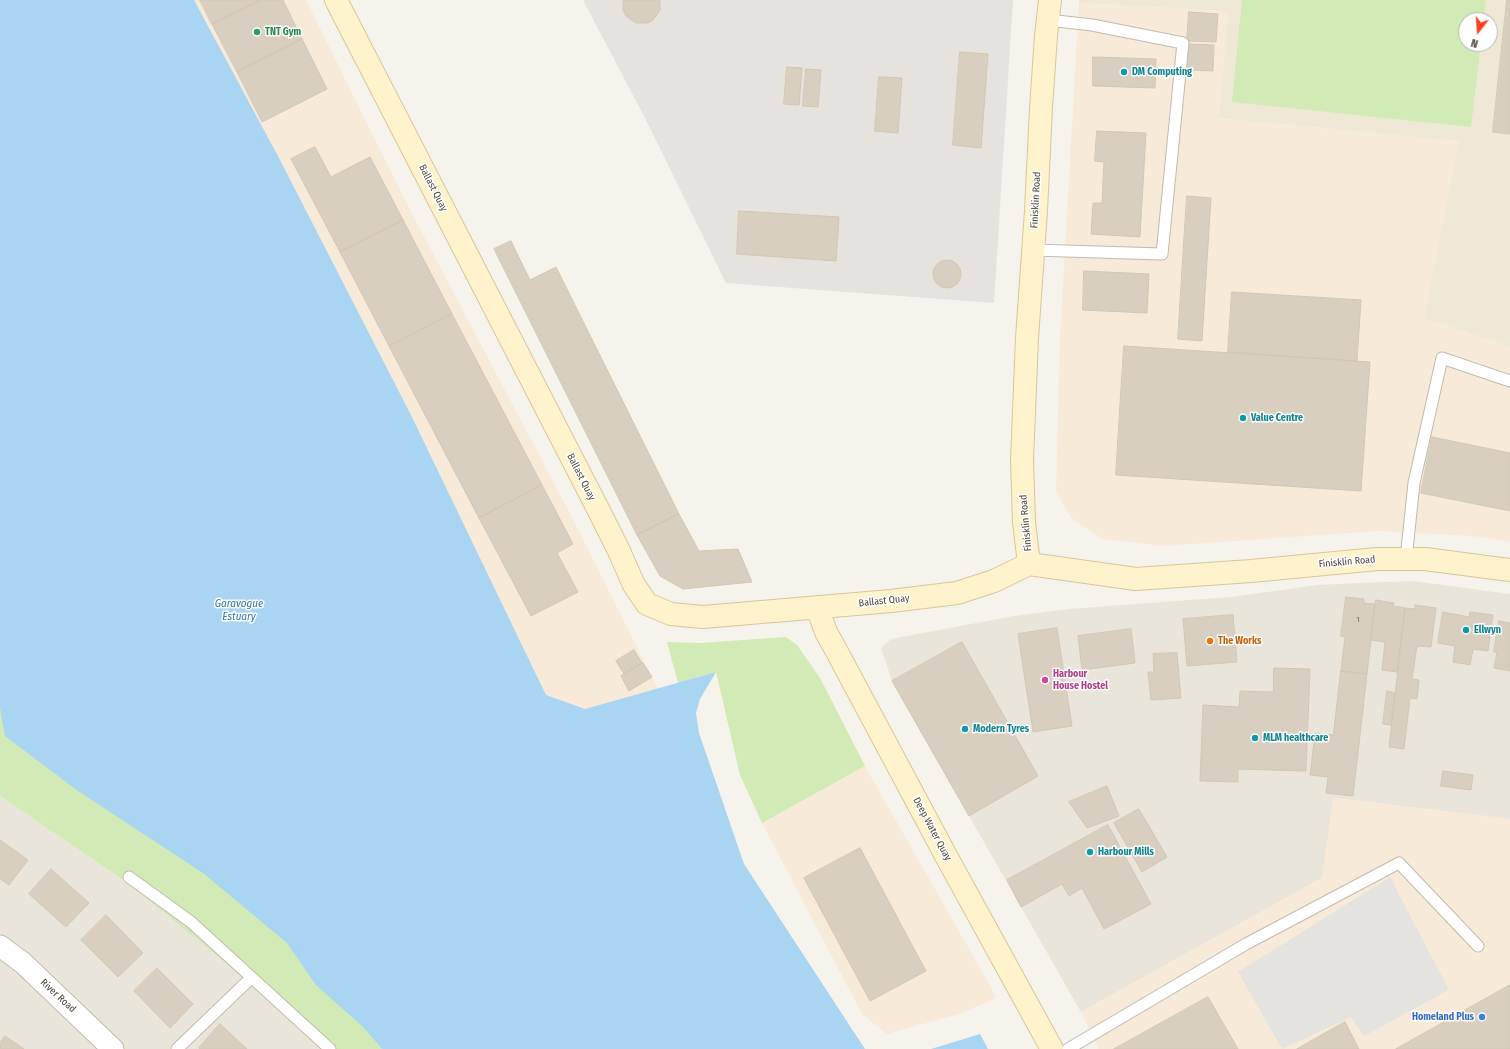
<!DOCTYPE html>
<html>
<head>
<meta charset="utf-8">
<style>
  body { margin:0 }
  #map { position:relative; width:1510px; height:1049px; overflow:hidden; background:#f6f3ec; font-family:"Fira Sans Condensed",sans-serif }
  canvas { display:block }
  .north { position:absolute; left:1458px; top:12px; width:40px; height:40px; box-sizing:border-box; background:#fff; border:1px solid #b7b4b0; border-radius:50%; rotate:197deg; font-size:11px; font-weight:700; line-height:16px; text-align:center; color:#4b4439 }
  .north::after { content:''; display:block; margin:auto; width:14px; height:18px; background:#fc3f1d; clip-path:polygon(50% 0,100% 100%,50% 72%,0 100%) }
</style>
</head>
<body>
<div id="map">
<canvas width="1510" height="1049"></canvas>
<div class="north">N</div>
</div>
<script>
const context = document.querySelector('canvas').getContext('2d');
context.lineJoin = 'round';
function fillPath(path, color) { context.fillStyle = color; context.fill(path, 'evenodd'); }
function stroke(path, color, width, dash) { context.strokeStyle = color; context.lineWidth = width; context.lineCap = dash ? 'butt' : 'round'; context.setLineDash(dash || []); context.stroke(path); }
function label(font, color, halo, rows, align = 'center') {
  context.font = font + ' "Fira Sans Condensed",sans-serif'; context.lineWidth = 3; context.setLineDash([]); context.textBaseline = 'middle'; context.strokeStyle = halo; context.fillStyle = color; for (const [text, x, y, turn = 0] of rows) {
    context.save(); context.translate(x, y); context.rotate((+turn || 0) * Math.PI / 180); context.textAlign = isNaN(turn) ? turn : align; if (halo) context.strokeText(text, 0, 0); context.fillText(text, 0, 0); context.restore();
  }
}
const residential = new Path2D(`
  M1413 581 1510 594V819L1334 798 1322 878 1081 1012 892 681 881 648 891 639 1014 616 1069 609 1231 597 1318 585 1357 583Z
  M0 796 126 882 232 968 320 1049H0Z`);
const commercial = new Path2D(`
  M194 0H306L408 206 577 527 658 689 585 709 546 696 411 415 279 158Z
  M1079 3 1228 11 1219 118 1460 141 1424 318 1510 347V542L1473 536 1379 531 1162 546 1102 539 1071 518 1056 492 1060 338Z
  M865 766 997 998 959 1014 887 1034 862 1014 762 823Z
  M1333 798 1510 819V1049H1099L1081 1012 1322 878Z`);
const industrial = new Path2D(`
  M583 0H1013L994 303 726 283 645 118Z`);
const education = new Path2D(`
  M1079 0H1510V347L1424 318 1459 141 1219 118 1228 11 1079 3ZM1466 20H1490V44H1466Z`);
const green = new Path2D(`
  M1242 0H1486L1483 20H1466V44H1481L1471 127 1232 102Z
  M0 504 362 1026 382 1049H320L232 968 126 882 0 796Z
  M786 637 797 645 820 678 865 766 762 823 740 775 716 672 678 683 667 642 699 643Z`);
const parking = new Path2D(`
  M1390 877 1449 990 1364 1036 1351 1017 1282 1049 1238 972Z`);
const water = new Path2D(`
  M0 0H194L279 158 411 415 546 695 585 709 716 672 700 699 696 713 699 733 744 864 865 1049H382L362 1026 316 985 287 943 203 873 78 791 5 736 0 708Z
  M980 1034 988 1049H931Z`);
const building = new Path2D(`
  M200 0H261L212 24Z
  M261 0H283L302 39 237 72 212 24Z
  M624 0H660V10L653 20 648 23H636L626 16 623 10Z
  M1507 0H1510V134L1493 132Z
  M1189 12 1218 14 1216 42 1187 41Z
  M302 39 327 89 262 122 237 72Z
  M1189 44 1214 45 1213 71 1188 70Z
  M960 52 988 54 981 148 953 145Z
  M1093 57 1156 59 1155 88 1093 86Z
  M787 67 802 68 799 105 784 104Z
  M806 69 821 70 818 107 803 106Z
  M879 77 902 78 898 133 875 131Z
  M1097 131 1146 133 1140 237 1091 234 1093 203H1102L1104 162 1095 161Z
  M315 147 331 177 370 157 403 220 340 252 291 159Z
  M1187 196 1211 198 1202 341 1178 339Z
  M739 211 839 217 836 261 737 254Z
  M403 220 452 314 389 346 340 252Z
  M511 241 530 280 556 267 679 514 637 535 494 249Z
  M933 274a14 14 0 1 1 28 0a14 14 0 1 1-28 0Z
  M1084 271 1149 274 1147 313 1083 310Z
  M1232 292 1361 300 1357 361 1228 352Z
  M452 314 542 485 479 518 389 346Z
  M1124 346 1370 362 1361 491 1116 475Z
  M1432 437 1510 453V511L1421 493Z
  M542 485 573 544 557 553 578 592 531 616 479 518Z
  M679 514 699 551 738 549 752 582 683 589 660 576 637 535Z
  M1346 597 1364 599V603L1375 604 1367 674 1341 671 1345 637 1341 636Z
  M1376 600 1394 603 1393 606 1405 608 1397 672 1382 670 1385 642 1371 640Z
  M1415 605 1436 608 1431 647 1417 646 1412 679 1419 680 1417 699 1410 698 1404 749 1389 747 1405 608 1415 609Z
  M1443 612 1469 617 1470 612 1493 615 1488 651 1473 649 1470 665 1453 662 1455 646 1438 643Z
  M1233 615 1237 662 1187 666 1183 619Z
  M1499 621 1510 623V671L1494 668 1497 652H1494Z
  M1057 628 1072 726 1033 732 1018 634Z
  M1131 629 1135 663 1082 670 1078 636Z
  M962 642 1038 776 969 816 892 681Z
  M634 650 642 663 624 674 616 661Z
  M1177 653 1181 698 1151 700 1148 672H1154L1153 654Z
  M643 663 652 677 629 691 621 676Z
  M1274 668 1310 669 1306 771 1238 769V782L1200 781 1203 705 1239 707 1240 691 1273 692Z
  M1341 671 1367 674 1353 796 1326 793 1328 777 1310 775 1315 733 1333 735Z
  M1387 691 1395 693 1391 725 1383 724Z
  M1443 771 1473 775 1471 790 1441 786Z
  M1107 786 1119 816 1087 828 1069 802Z
  M1139 809 1167 857 1142 872 1114 823Z
  M1108 825 1151 904 1104 929 1082 888 1069 896 1062 884 1021 907 1007 880Z
  M0 840 28 860 9 885 0 879Z
  M860 848 926 971 870 1001 804 878Z
  M51 869 89 903 66 927 29 894Z
  M106 915 143 953 118 977 81 940Z
  M157 968 193 1004 170 1028 134 991Z
  M1510 985V1049H1396Z
  M1208 997 1238 1049H1114Z
  M1345 1022 1359 1049H1297Z
  M220 1024 247 1049H200L199 1048Z
  M5 1036 24 1049H0V1043Z`);
const lane = new Path2D(`
  M1033 250 1162 254 1183 43 1092 25 1048 20
  M1406 559 1414 483 1442 358 1510 381
  M129 877 191 922 330 1049
  M177 1049 251 978
  M1068 1049 1246 944 1399 863 1478 946`);
const street = new Path2D(`
  M0 946 23 963 113 1049`);
const secondary = new Path2D(`
  M336 0 598 509 619 551 634 585 647 604 671 614 703 617 891 601 957 593 994 581 1029 564
  M1029 564 1024 522 1022 460 1027 338 1036 211 1041 108 1046 36 1050 0
  M1029 564 1136 579 1251 571 1377 559H1425L1510 570
  M817 607 826 632 836 650 945 854 1052 1049`);
const markers = [
  [257,32,4,"#2e9e5b"],
  [1124,72,4,"#0f9aa8"],
  [1243,418,4,"#0f9aa8"],
  [1466,630,4,"#0f9aa8"],
  [1210,641,4,"#e8710a"],
  [1045,680,4,"#d1479c"],
  [965,729,4,"#0f9aa8"],
  [1255,738,4,"#0f9aa8"],
  [1090,852,4,"#0f9aa8"],
  [1482,1017,4,"#3f7fe0"]
];
const numberNames = [
  ["1",1358,620]
];
const leisureNames = [
  ["TNT Gym",265,32]
];
const cultureNames = [
  ["DM Computing",1132,72],
  ["Value Centre",1251,418],
  ["Ellwyn",1474,630],
  ["Modern Tyres",973,729],
  ["MLM healthcare",1263,738],
  ["Harbour Mills",1098,852]
];
const streetNames = [
  ["Ballast Quay",433,188,63],
  ["Finisklin Road",1036,200,-87],
  ["Ballast Quay",581,477,63],
  ["Finisklin Road",1026,523,-95],
  ["Finisklin Road",1347,562,-5],
  ["Ballast Quay",884,601,-6],
  ["Deep Water Quay",932,829,62],
  ["River Road",58,996,43]
];
const foodNames = [
  ["The Works",1218,641]
];
const hotelNames = [
  ["Harbour",1053,674],
  ["House Hostel",1053,686]
];
const shopNames = [
  ["Homeland Plus",1474,1017]
];
const waterNames = [
  ["Garavogue",239,604],
  ["Estuary",239,617]
];
fillPath(residential, '#eae5da');
fillPath(commercial, '#f7ead8');
fillPath(industrial, '#e6e2dd');
fillPath(education, '#efe8d6');
fillPath(green, '#d2eab5');
fillPath(parking, '#e5e3e0');
fillPath(water, '#a9d4f2');
fillPath(building, '#d8cfc1');
stroke(building, '#d3c7b4', 1);
stroke(lane, '#c2bbae', 13);
stroke(street, '#c2bbae', 23);
stroke(secondary, '#d6c79b', 24);
stroke(lane, '#fff', 11);
stroke(street, '#fff', 21);
stroke(secondary, '#fff3cd', 22);
for (const [x, y, r, color] of markers) { const dot = new Path2D(); dot.arc(x, y, r, 0, 2 * Math.PI); context.fillStyle = color; context.fill(dot); stroke(dot, '#fff', 1.5); }
label('8px', '#6e675b', null, numberNames);
label('bold 10px', '#27864d', '#fff', leisureNames, 'left');
label('bold 10px', '#0d838f', '#fff', cultureNames, 'left');
label('10px', '#4b4439', '#fff', streetNames);
label('bold 10px', '#c56008', '#fff', foodNames, 'left');
label('bold 10px', '#b23c85', '#fff', hotelNames, 'left');
label('bold 10px', '#366cbe', '#fff', shopNames, 'right');
label('italic 11px', '#2e7ab2', '#fff', waterNames);
</script>
</body>
</html>
